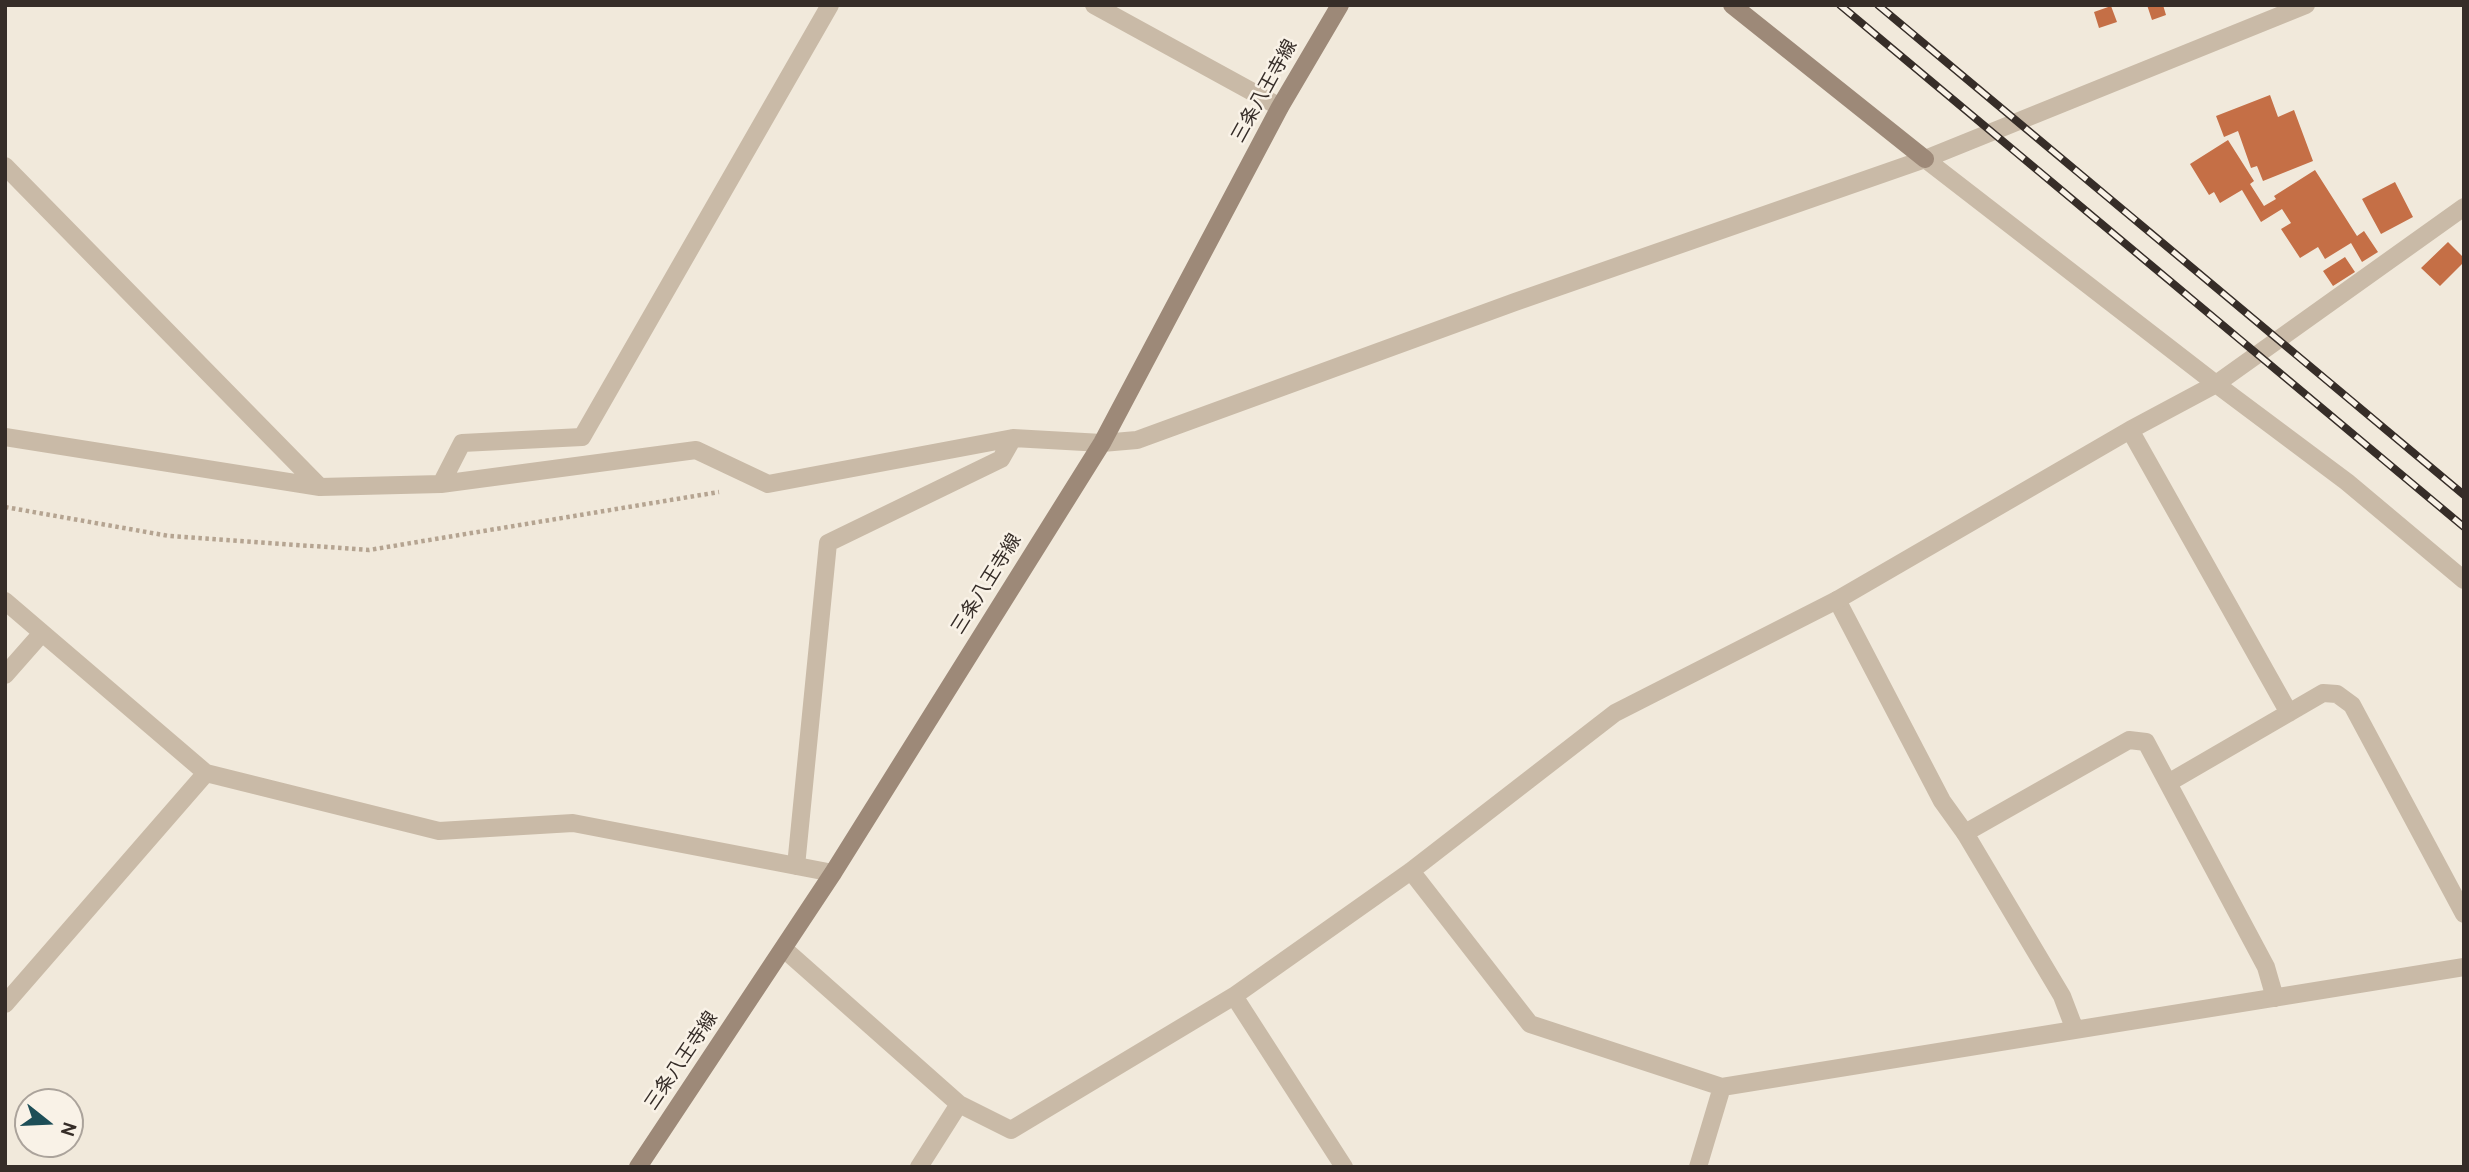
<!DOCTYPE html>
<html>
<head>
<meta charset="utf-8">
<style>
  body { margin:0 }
  #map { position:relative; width:2469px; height:1172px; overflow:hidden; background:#f1e9db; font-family:Overpass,sans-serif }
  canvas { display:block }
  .frame { position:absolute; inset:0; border:7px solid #362d28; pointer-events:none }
  .north { position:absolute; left:14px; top:1088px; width:70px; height:70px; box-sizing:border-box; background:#f9f2e7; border:2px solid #aba39b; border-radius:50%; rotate:108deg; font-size:19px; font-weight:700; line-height:28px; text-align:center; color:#362d28 }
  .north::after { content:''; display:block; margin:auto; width:24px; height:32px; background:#1d4e57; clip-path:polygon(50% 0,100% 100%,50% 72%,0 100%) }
</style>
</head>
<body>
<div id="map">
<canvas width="2469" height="1172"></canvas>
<div class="frame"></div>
<div class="north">N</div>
</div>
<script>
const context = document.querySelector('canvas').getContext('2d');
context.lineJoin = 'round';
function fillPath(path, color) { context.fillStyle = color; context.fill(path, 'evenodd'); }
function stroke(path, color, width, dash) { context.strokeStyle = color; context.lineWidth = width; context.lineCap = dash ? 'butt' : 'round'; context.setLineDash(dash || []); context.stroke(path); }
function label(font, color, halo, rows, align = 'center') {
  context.font = font + ' Overpass,"Noto Sans JP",sans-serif'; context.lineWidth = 5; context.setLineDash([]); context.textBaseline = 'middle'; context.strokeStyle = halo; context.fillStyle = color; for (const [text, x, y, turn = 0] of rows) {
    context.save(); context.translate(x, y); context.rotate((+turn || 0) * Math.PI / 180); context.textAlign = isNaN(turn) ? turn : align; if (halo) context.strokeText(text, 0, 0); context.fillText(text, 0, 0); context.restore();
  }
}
const building = new Path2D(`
  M2147 5H2163L2166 15 2152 20Z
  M2111 6 2117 22 2099 28 2094 12Z
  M2270 95 2278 117 2294 110 2313 161 2263 181 2257 166 2251 168 2238 131 2224 137 2216 116Z
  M2228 140 2254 181 2250 184 2264 206 2276 199 2274 196 2315 170 2357 236 2364 231 2378 252 2362 262 2351 243 2325 259 2318 247 2300 258 2281 229 2291 223 2282 209 2261 222 2242 190 2220 203 2214 192 2209 195 2190 164Z
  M2395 182 2413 217 2381 234 2362 199Z
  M2448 242 2464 258V262L2440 286 2421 268Z
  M2345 257 2355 272 2333 286 2323 271Z`);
const path = new Path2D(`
  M5 507 169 536 369 550 719 492`);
const lane = new Path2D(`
  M1837 600 1942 801 1965 833`);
const street = new Path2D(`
  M1094 5 1280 107
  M1925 159 2216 384 2347 482 2464 580
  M5 166 320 487
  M2130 430 2289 713
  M5 437 320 487 441 484 696 450 768 484 1013 438 1102 443 1137 440 1515 302 1925 159 2306 5
  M441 484 462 443 582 437 830 5
  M5 601 206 773
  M5 675 42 633
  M2168 783 2323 693 2337 694 2352 705 2464 914
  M796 866 828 543 1001 459 1013 438
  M1411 871 1530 1024 1722 1087 2464 967
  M784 949 959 1104 1011 1130 1234 996 1411 871 1615 713 1837 600 2130 430 2216 384 2464 207
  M1234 996 1344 1167
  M5 1004 206 773 439 831 573 823 833 873
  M2075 1030 2062 996 1965 833 2129 740 2146 742 2266 967 2275 998
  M919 1167 959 1104
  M1698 1167 1722 1087`);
const secondary = new Path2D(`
  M1732 5 1925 159
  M638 1167 833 873 1102 443 1280 107 1340 5`);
const rail = new Path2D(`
  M1840 5 2464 527
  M1878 5 2464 495`);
const streetNames = [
  ["三条八王寺線",1266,92,-61],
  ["三条八王寺線",988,585,-58],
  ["三条八王寺線",683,1062,-56]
];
fillPath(building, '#c56f46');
stroke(path, '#b5a491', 4.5, [3.5, 3.5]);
stroke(lane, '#c9baa7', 18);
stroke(street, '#c9baa7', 18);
stroke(secondary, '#9d8978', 18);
stroke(rail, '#362d28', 8);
stroke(rail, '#f9f2e7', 5, [16]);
label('19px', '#362d28', '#f9f2e7', streetNames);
</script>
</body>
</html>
